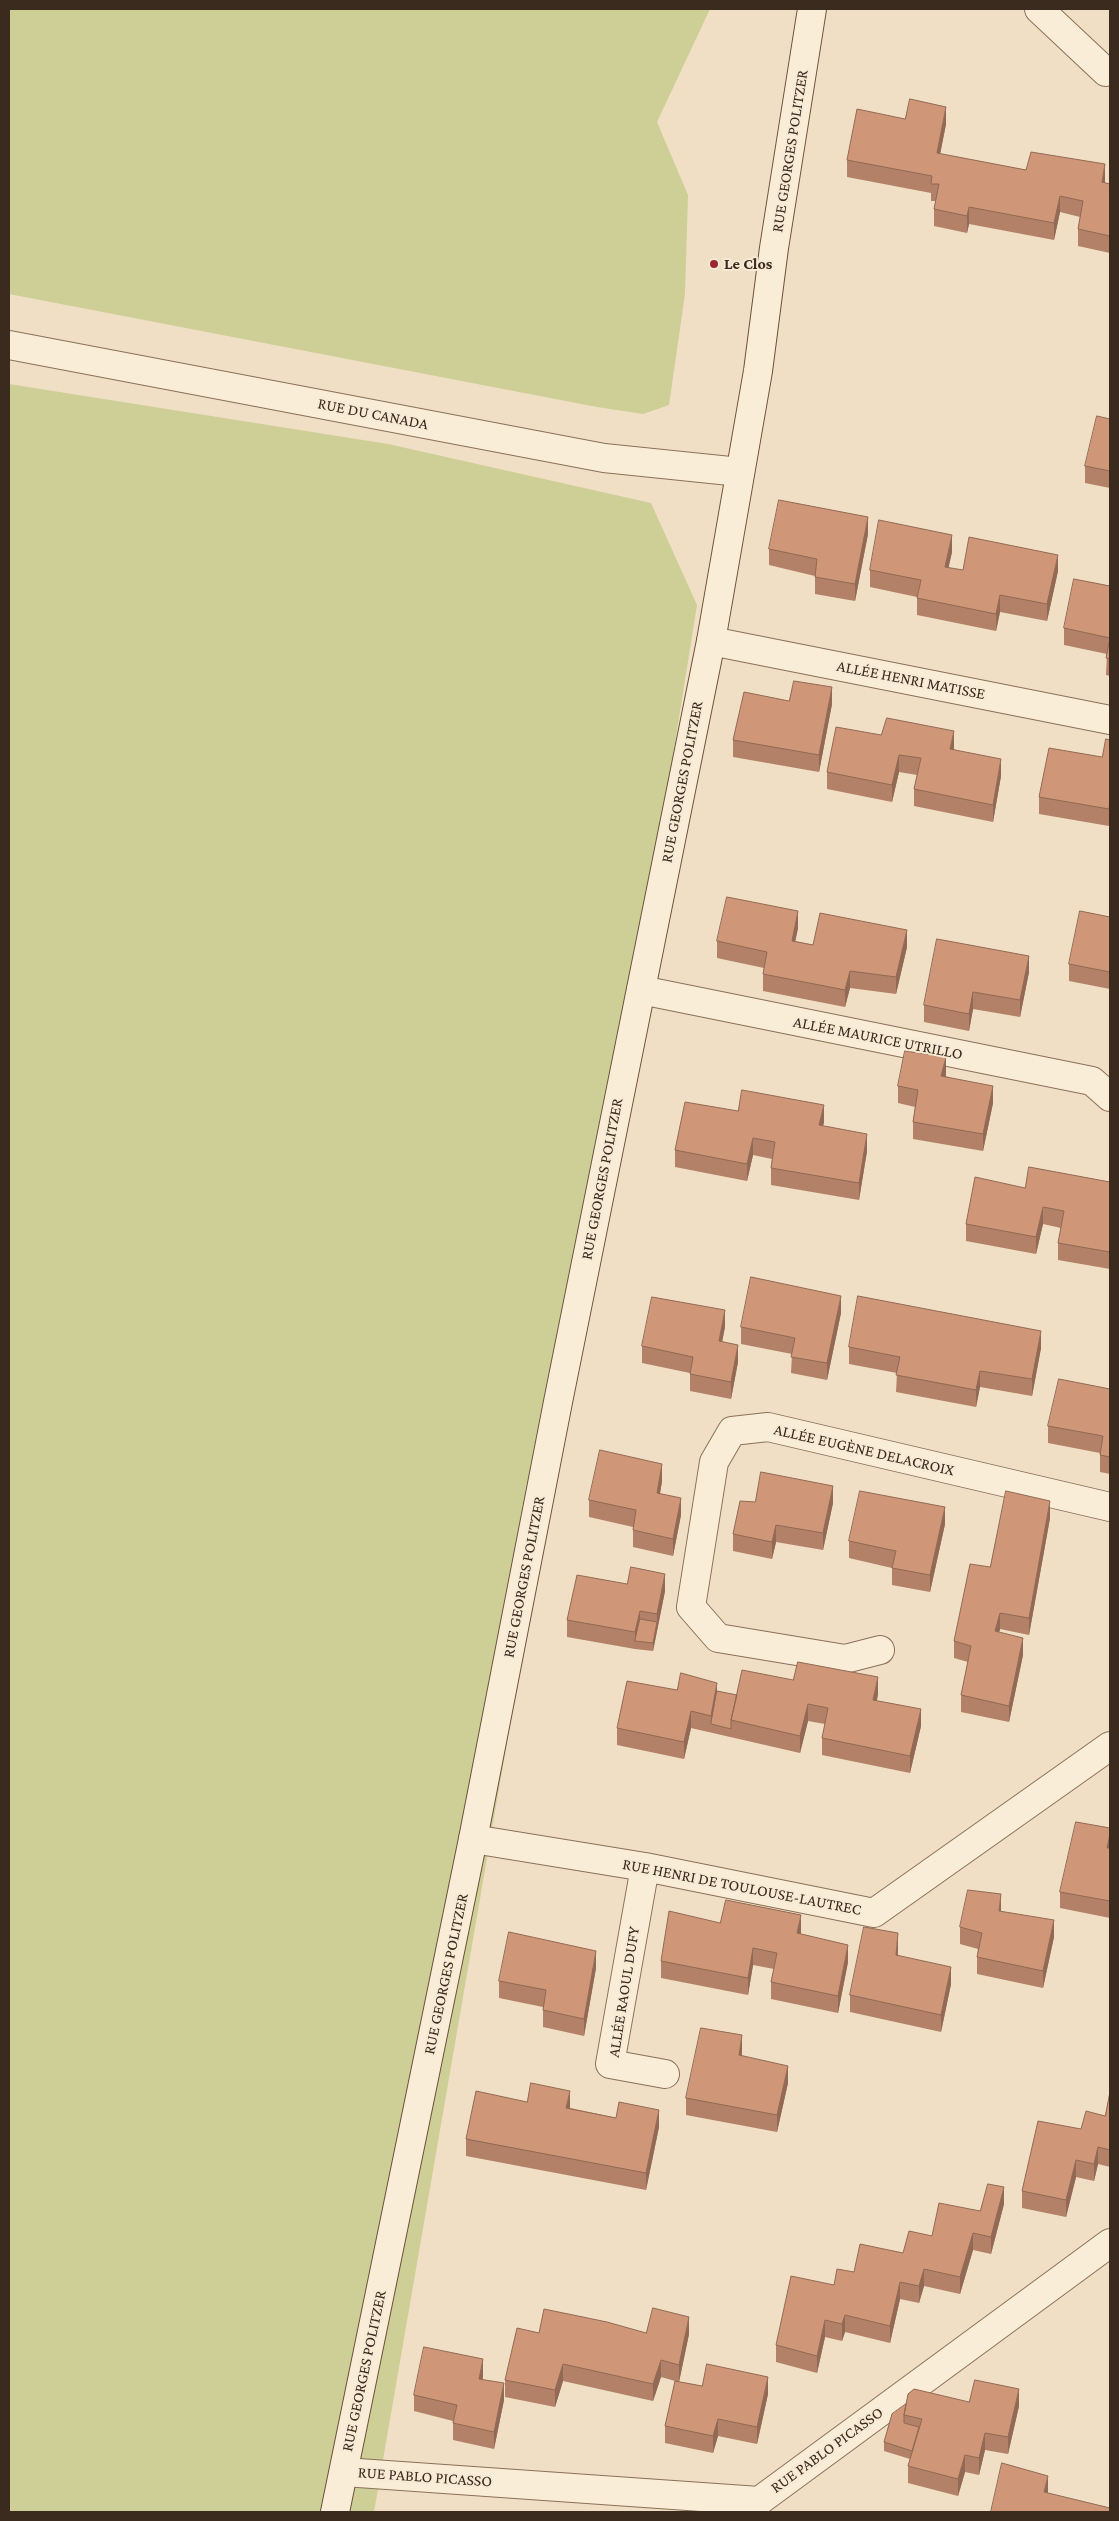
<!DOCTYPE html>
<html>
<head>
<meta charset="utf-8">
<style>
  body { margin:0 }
  #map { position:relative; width:1119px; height:2521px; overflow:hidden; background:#f0dfc4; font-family:"Crimson Pro",serif }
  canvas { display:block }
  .frame { position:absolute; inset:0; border:10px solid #3b2a1e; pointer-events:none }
</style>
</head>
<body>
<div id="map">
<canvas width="1119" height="2521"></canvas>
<div class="frame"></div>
</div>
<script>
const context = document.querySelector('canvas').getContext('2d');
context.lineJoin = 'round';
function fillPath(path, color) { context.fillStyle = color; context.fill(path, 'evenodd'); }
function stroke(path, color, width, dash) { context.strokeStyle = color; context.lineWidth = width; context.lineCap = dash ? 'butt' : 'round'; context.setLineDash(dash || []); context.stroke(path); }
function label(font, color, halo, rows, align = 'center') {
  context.font = font + ' "Crimson Pro",serif'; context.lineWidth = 4; context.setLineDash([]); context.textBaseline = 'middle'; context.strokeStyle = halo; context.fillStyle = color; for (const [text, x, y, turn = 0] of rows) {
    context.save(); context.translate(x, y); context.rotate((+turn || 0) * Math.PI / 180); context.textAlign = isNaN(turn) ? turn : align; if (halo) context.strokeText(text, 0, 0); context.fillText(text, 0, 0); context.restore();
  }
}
const green = new Path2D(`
  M9 9H710L657 122 688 195 685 294 669 405 643 414 597 407 9 294Z
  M9 384 388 444 651 503 697 605 617 1106 374 2512H9Z`);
const street = new Path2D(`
  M1039 9 1106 72
  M9 345 604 458 740 472
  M711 641 1110 720
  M641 990 1092 1081 1110 1097
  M880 1650 845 1659 718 1638 691 1607 714 1462 732 1431 768 1427 1110 1507
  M473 1839 645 1867 874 1913 1110 1746
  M645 1867 610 2064 665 2074
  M344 2472 759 2501 1110 2243`);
const secondary = new Path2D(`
  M335 2512 473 1839 558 1402 711 641 758 371 774 248 812 9`);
const wall = new Path2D(`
  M905 119 946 124 940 154 1026 170 1105 181V183L1110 184V253L1078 246V229L1080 217 1060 212 1054 240 969 224 967 233 934 226V209L936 201H931V193L847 177V160Z
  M1110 419V488L1085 483V466Z
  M868 534 855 601 815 594V576L769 565V549Z
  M952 552 948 568 963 570 1058 571 1047 621 1000 612 996 631 917 615V597L870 587V570Z
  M1110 586V676L1106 675 1107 654 1064 645V628Z
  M789 701 832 704 819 772 733 757V740Z
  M881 735 954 748V749L1001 776 993 822 914 806V789L917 775 899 772 892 802 827 789V772Z
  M1110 740V818L1109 826 1039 814V797L1102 757Z
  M1110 917V989L1069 981V964Z
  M798 928 795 941 813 945 907 947 896 994 850 988 845 1007 763 991V974L764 968 717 958V941Z
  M1029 972 1020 1017 973 1009 969 1031 924 1022V1005Z
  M946 1074V1076L993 1103 983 1151 913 1139V1122L915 1107 898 1103V1086Z
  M738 1111 824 1122 823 1126 867 1151 859 1200 771 1185V1168L772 1159 753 1155 747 1181 675 1167V1150Z
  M1110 1182V1269L1058 1260V1243L1061 1228 1043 1224 1036 1254 966 1241V1224L1025 1188Z
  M841 1313 827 1380 791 1373 792 1354 741 1344V1327Z
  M725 1327 722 1341 738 1362 731 1399 690 1391V1373L642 1363V1346Z
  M849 1347 1041 1348 1032 1396 980 1387 976 1407 896 1392 897 1373 849 1364Z
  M1110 1389V1474L1100 1472V1453L1048 1443V1426Z
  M662 1481 660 1494 681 1515 673 1556 633 1547V1527L589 1517V1500Z
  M755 1502 833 1503 823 1550 776 1542 772 1559 733 1551V1534Z
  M1050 1518 1029 1635 1000 1629 999 1632 1023 1655 1009 1722 961 1712V1695L968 1662 954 1658V1641L990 1567Z
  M945 1524 930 1592 892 1585V1568L849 1558V1541Z
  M665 1591 653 1651 635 1649 567 1637V1620Z
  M793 1680 878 1694 877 1701 921 1726 910 1773 822 1755V1738L825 1724 808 1721 800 1753 691 1728 684 1759 617 1745V1728L677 1690 717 1691 737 1695Z
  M1110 1828V1918L1060 1908V1892Z
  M1001 1911 1054 1937 1043 1988 977 1974V1957L978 1949 960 1944V1927Z
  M720 1923 801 1932V1934L848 1962 838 2013 771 1999V1982L774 1969 753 1965 748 1995 661 1978V1961Z
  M898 1949V1956L951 1984 941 2032 850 2012V1995Z
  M596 1968 584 2036 543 2027V2007L499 1998V1981Z
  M742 2052V2056L788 2083 777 2132 686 2115V2098Z
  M1110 2092V2167L1098 2164 1094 2181 1076 2177 1066 2217 1022 2208V2191L1081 2129 1105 2116Z
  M527 2102 570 2108 659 2127 646 2190 466 2156V2139Z
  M1004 2204 991 2254 973 2250 960 2294 924 2286 919 2303 900 2299 890 2343 845 2332 842 2341 825 2337 817 2373 776 2362V2345L834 2285 854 2272 903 2253 932 2236 980 2211Z
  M539 2333H646L689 2334 679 2382 702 2386 768 2394 757 2444 718 2436 713 2453 665 2443V2426L675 2381 661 2377 653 2401 563 2381 555 2407 505 2397V2380Z
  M483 2376V2379L504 2400 494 2449 453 2440V2421L414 2411V2395Z
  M969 2402 1019 2406 1008 2454 985 2450 979 2475 965 2472 958 2496 908 2483V2466L910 2459 884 2451V2442L892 2414Z`);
const shadedWall = new Path2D(`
  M946 107V124L937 170V153Z
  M1105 164V181L1102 199V182Z
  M1060 196V212L1054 240V223Z
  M969 207V224L967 233V216Z
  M868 517V534L855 601V584Z
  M952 535V552L945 584V567Z
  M1058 555V571L1047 621V604Z
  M1000 595V612L996 631V614Z
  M832 687V704L819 772V755Z
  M954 731V748L950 766V749Z
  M899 755V772L892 802V785Z
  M1001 759V776L993 822V805Z
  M1110 801V818L1109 826V809Z
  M798 911V928L792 958V941Z
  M907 930V947L896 994V977Z
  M1029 956V972L1020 1017V1000Z
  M850 971V988L845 1007V990Z
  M973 992V1009L969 1031V1014Z
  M946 1057V1074L941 1093V1076Z
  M993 1086V1103L983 1151V1134Z
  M824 1105V1122L819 1142V1125Z
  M867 1134V1151L859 1200V1183Z
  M753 1138V1155L747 1181V1164Z
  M1043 1207V1224L1036 1254V1237Z
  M841 1296V1313L827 1380V1363Z
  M725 1310V1327L719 1358V1341Z
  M1041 1331V1348L1032 1396V1379Z
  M738 1345V1362L731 1399V1382Z
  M980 1371V1387L976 1407V1390Z
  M662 1464V1481L657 1510V1493Z
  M833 1486V1503L823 1550V1533Z
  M681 1498V1515L673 1556V1539Z
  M1050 1501V1518L1029 1635V1618Z
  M945 1507V1524L930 1592V1575Z
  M776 1525V1542L772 1559V1542Z
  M665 1574V1591L653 1651V1643L657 1622V1614Z
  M640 1611V1628L635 1641V1649V1632Z
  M1000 1613V1629L995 1648V1631Z
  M1023 1638V1655L1009 1722V1706Z
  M878 1677V1694L873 1717V1700Z
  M717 1683V1700L711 1724V1716Z
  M808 1704V1721L800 1753V1736Z
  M921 1709V1726L910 1773V1756Z
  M691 1711V1728L684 1759V1742Z
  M1110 1834V1851L1107 1848Z
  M1001 1894V1911H999Z
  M801 1915V1932L797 1950V1933Z
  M1054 1920V1937L1043 1988V1971Z
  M898 1933V1949L896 1972V1955Z
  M848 1945V1962L838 2013V1996Z
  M753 1948V1965L748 1995V1978Z
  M596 1951V1968L584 2036V2019Z
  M951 1967V1984L941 2032V2015Z
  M742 2035V2052L739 2072V2055Z
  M788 2066V2083L777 2132V2115Z
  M570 2091V2108H566Z
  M659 2110V2127L646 2190V2173Z
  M1098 2147V2164L1094 2181V2164Z
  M1076 2160V2177L1066 2217V2200Z
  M1004 2187V2204L991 2254V2237Z
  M973 2233V2250L960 2294V2277Z
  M924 2269V2286L919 2303V2286Z
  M900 2282V2299L890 2343V2326Z
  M845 2315V2332L842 2341V2324Z
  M689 2317V2334L679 2382V2365Z
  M825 2320V2337L817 2373V2356Z
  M483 2359V2376L479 2396V2379Z
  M661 2360V2377L653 2401V2384Z
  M563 2364V2381L555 2407V2390Z
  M768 2377V2394L757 2444V2427Z
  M504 2383V2400L494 2449V2432Z
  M1019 2389V2406L1008 2454V2437Z
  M718 2419V2436L713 2453V2436Z
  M985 2433V2450L979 2475V2458Z
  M965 2455V2472L958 2496V2479Z
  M1048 2476V2492L1044 2509V2492Z`);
const building = new Path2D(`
  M910 99 946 107 937 153 1026 170 1031 152 1105 164 1102 182 1110 184V236L1078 229 1083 201 1060 196 1054 223 969 207 967 216 934 209 939 184H931L932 176 847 160 857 109 905 119Z
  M1097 416 1110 419V471L1085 466Z
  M779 500 868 517 855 584 815 577 817 559 769 549Z
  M879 520 952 535 945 567 963 570 969 537 1058 555 1047 604 1000 595 996 614 917 598 921 580 870 570Z
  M1074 579 1110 586V659L1106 658 1110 638 1064 628Z
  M794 681 832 687 819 755 733 740 744 692 789 701Z
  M887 718 954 731 950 749 1001 759 993 805 914 789 921 758 899 755 892 785 827 772 836 727 881 735Z
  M1106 739 1110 740V801L1109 809 1039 797 1049 748 1102 757Z
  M727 897 798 911 792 941 813 945 820 913 907 930 896 977 850 971 845 990 763 974 767 952 717 941Z
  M1080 911 1110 917V972L1069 964Z
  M937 939 1029 956 1020 1000 973 992 969 1014 924 1005Z
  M905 1051 946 1057 941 1076 993 1086 983 1134 913 1122 918 1090 898 1086Z
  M742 1090 824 1105 819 1125 867 1134 859 1183 771 1168 775 1142 753 1138 747 1164 675 1150 685 1102 738 1111Z
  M1029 1167 1110 1182V1252L1058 1243 1064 1211 1043 1207 1036 1237 966 1224 975 1177 1025 1188Z
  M751 1277 841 1296 827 1363 791 1357 795 1338 741 1327Z
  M858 1296 1041 1331 1032 1379 980 1371 976 1390 896 1375 900 1357 849 1347Z
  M652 1297 725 1310 719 1341 738 1345 731 1382 690 1374 693 1357 642 1346Z
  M1059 1379 1110 1389V1457L1100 1455 1103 1436 1048 1426Z
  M600 1450 662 1464 657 1493 681 1498 673 1539 633 1530 636 1510 589 1500Z
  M761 1472 833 1486 823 1533 776 1525 772 1542 733 1534 740 1501 755 1502Z
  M860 1491 945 1507 930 1575 892 1568 896 1551 849 1541Z
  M1006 1491 1050 1501 1029 1618 1000 1613 995 1631 1023 1638 1009 1706 961 1695 971 1646 954 1641 970 1564 990 1567Z
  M631 1567 665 1574 657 1614 640 1611 635 1632 567 1620 577 1575 627 1584Z
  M640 1619 657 1622 653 1643 635 1641Z
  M798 1662 878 1677 873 1700 921 1709 910 1756 822 1738 828 1708 808 1704 800 1736 731 1720 742 1670 793 1680Z
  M681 1673 717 1683 711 1716 691 1711 684 1742 617 1728 627 1681 677 1690Z
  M717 1691 737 1695 731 1720V1729L711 1724Z
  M1076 1822 1110 1828V1834L1107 1848H1110V1901L1060 1892Z
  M968 1890 1001 1894 999 1911 1054 1920 1043 1971 977 1957 982 1933 960 1927Z
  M726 1900 801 1915 797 1933 848 1945 838 1996 771 1982 777 1953 753 1948 748 1978 661 1961 669 1911 720 1923Z
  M864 1927 898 1933 896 1955 951 1967 941 2015 850 1995Z
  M509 1932 596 1951 584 2019 543 2010 546 1990 499 1981Z
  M701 2028 742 2035 739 2055 788 2066 777 2115 686 2098Z
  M531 2083 570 2091 566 2108 616 2118 619 2102 659 2110 646 2173 466 2139 476 2091 527 2102Z
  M1110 2092V2150L1098 2147 1094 2164 1076 2160 1066 2200 1022 2191 1038 2121 1081 2129 1086 2111 1105 2116Z
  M988 2184 1004 2187 991 2237 973 2233 960 2277 924 2269 919 2286 900 2282 890 2326 845 2315 842 2324 825 2320 817 2356 776 2345 791 2276 834 2285 837 2269 854 2272 860 2244 903 2253 909 2231 932 2236 939 2203 980 2211Z
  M653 2308 689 2317 679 2365 661 2360 653 2384 563 2364 555 2390 505 2380 517 2328 539 2333 544 2309 607 2322 646 2333Z
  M424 2347 483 2359 479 2379 504 2383 494 2432 453 2423 457 2405 414 2395Z
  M707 2364 768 2377 757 2427 718 2419 713 2436 665 2426 675 2381 702 2386Z
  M975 2380 1019 2389 1008 2437 985 2433 979 2458 965 2455 958 2479 908 2466 922 2419 904 2415 908 2394 914 2389 969 2402Z
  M906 2404 904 2415V2423L919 2427 912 2451 884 2442 892 2414Z
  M1002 2463 1048 2476 1044 2492 1110 2508V2512H991Z`);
const markers = [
  [714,264,5,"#9d2731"]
];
const streetNames = [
  ["RUE GEORGES POLITZER",790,151,-81],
  ["RUE DU CANADA",373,414,11],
  ["ALLÉE HENRI MATISSE",911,680,11],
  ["RUE GEORGES POLITZER",682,782,-79],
  ["ALLÉE MAURICE UTRILLO",878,1038,11],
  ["RUE GEORGES POLITZER",602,1179,-79],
  ["ALLÉE EUGÈNE DELACROIX",864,1450,13],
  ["RUE GEORGES POLITZER",524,1577,-79],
  ["RUE HENRI DE TOULOUSE-LAUTREC",742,1887,11],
  ["RUE GEORGES POLITZER",446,1974,-78],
  ["ALLÉE RAOUL DUFY",624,1992,-81],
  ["RUE GEORGES POLITZER",364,2371,-78],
  ["RUE PABLO PICASSO",827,2450,-36],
  ["RUE PABLO PICASSO",425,2477,4]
];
const poiNames = [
  ["Le Clos",724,264]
];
fillPath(green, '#cdcf97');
stroke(street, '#8b7059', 30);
stroke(secondary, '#6d513c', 30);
stroke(street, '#faedd7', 28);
stroke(secondary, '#faedd7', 28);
fillPath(wall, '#b28167');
fillPath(shadedWall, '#916954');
fillPath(building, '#cf9678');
stroke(building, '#916954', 1);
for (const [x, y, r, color] of markers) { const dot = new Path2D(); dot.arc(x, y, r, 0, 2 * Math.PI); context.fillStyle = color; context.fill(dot); stroke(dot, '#f7ead4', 2); }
label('16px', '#3b2a1e', '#f7ead4', streetNames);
label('bold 16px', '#3b2a1e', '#f7ead4', poiNames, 'left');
</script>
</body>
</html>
